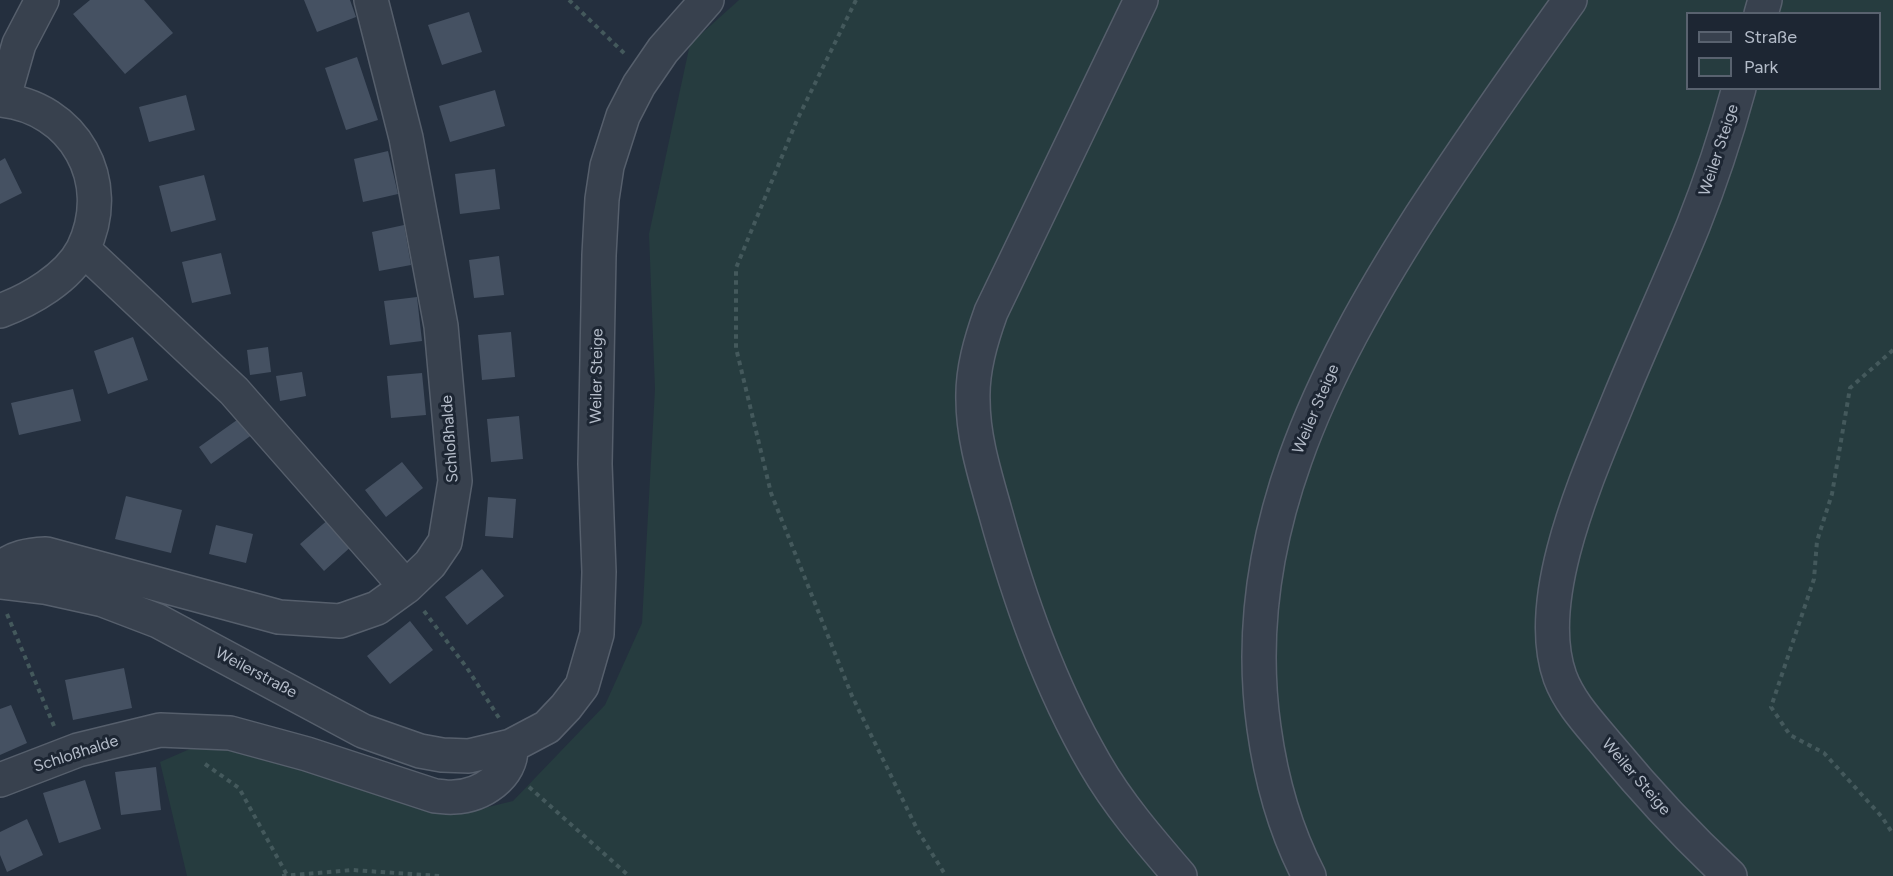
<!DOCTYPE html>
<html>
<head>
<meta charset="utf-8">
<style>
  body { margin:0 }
  #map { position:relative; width:1893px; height:876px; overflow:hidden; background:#242f3e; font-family:Figtree,sans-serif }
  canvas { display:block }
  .legend { position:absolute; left:1686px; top:12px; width:195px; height:78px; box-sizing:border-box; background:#1d2633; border:2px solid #59626f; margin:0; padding:8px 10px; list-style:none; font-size:18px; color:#b4bcc9 }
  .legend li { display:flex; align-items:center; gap:12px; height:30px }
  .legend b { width:30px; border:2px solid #59626f }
</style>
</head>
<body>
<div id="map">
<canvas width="1893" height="876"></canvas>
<ul class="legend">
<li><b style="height:8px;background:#38414e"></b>Straße</li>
<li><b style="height:16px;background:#263c3f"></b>Park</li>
</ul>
</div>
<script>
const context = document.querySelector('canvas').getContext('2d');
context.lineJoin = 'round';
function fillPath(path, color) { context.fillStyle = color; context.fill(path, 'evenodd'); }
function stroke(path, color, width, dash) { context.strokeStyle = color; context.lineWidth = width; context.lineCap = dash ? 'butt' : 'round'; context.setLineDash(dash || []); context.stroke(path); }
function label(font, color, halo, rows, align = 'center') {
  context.font = font + ' Figtree,sans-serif'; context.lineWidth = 6; context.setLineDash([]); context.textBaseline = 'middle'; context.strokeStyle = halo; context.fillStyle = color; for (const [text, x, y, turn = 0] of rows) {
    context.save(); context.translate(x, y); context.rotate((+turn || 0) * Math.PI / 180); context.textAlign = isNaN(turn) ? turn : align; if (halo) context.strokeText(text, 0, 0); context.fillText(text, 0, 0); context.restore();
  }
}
const green = new Path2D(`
  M739 0H1893V876H187L160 762 199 745 301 765 400 796 468 812 513 801 605 705 642 623 655 389 649 234 690 44ZM1688 14H1880V88H1688Z`);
const building = new Path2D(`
  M90 0H144L173 33 125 74 73 14Z
  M304 0H350L356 17 317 32Z
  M469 12 482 52 442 65 428 25Z
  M357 57 378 120 346 130 325 68Z
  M495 90 505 126 450 142 439 106Z
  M186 95 195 130 149 142 139 107Z
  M388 151 398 194 363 202 354 159Z
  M5 158 22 193 0 204V161Z
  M495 169 500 209 460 214 455 174Z
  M204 175 216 220 171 232 159 186Z
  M404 225 411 265 379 271 372 232Z
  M221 253 231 294 192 303 182 262Z
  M499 256 504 295 474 298 469 260Z
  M417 297 422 341 390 345 384 301Z
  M511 332 515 377 482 380 478 335Z
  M133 337 148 380 108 394 94 351Z
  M268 347 271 372 250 375 247 350Z
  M302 372 306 396 280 401 276 376Z
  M422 373 426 415 391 418 387 376Z
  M73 389 81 421 19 435 11 403Z
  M244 415 256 432 211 464 199 447Z
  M519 416 523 459 491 462 487 419Z
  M402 462 423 488 386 517 365 490Z
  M126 496 182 510 171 553 115 539Z
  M488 497 516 499 513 538 485 536Z
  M330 518 354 544 324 571 300 544Z
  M216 525 253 534 246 563 209 554Z
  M482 569 504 596 467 625 445 597Z
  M410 621 433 650 390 684 367 656Z
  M124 668 132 708 73 720 65 680Z
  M11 705 27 743 0 755V709Z
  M156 767 161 810 121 815 115 772Z
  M85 780 101 829 59 843 43 793Z
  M27 819 43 855 7 872 0 855V832Z`);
const path = new Path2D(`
  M569 0 625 54
  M856 0 797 120 736 268V348L771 493 852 696 918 831 946 876
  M1893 350 1850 388 1832 494 1817 541 1814 579 1771 707 1790 735 1824 753 1882 817 1893 834
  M424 611 467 668 499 718
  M7 614 54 726
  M205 764 239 788 287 875
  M529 787 629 876
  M282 876 352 870 440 876`);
const minor = new Path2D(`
  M1141 0 991 312C981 340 972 370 973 400 973 438 985 475 995 511 1019 598 1049 685 1095 764 1118 804 1149 840 1180 876
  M1761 14 1765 0
  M0 100C74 107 116 181 83 249 68 278 30 300 0 311
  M3 100 19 44 42 0
  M83 249 234 391 406 587
  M0 569C14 557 28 555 46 554L279 617 340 621 377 608 406 587 430 564 445 542 455 481 441 326 406 138 371 0
  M0 582 44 587 103 600 158 621 363 731 420 751 442 755 469 756 511 746 547 727 566 707 582 686 597 634 599 572 595 464 599 255 602 199 607 166 623 116 639 85 663 50 707 0
  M0 780 78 750 160 730 230 733 307 754 435 796C441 796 448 798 454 797 481 796 513 776 511 746
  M1309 876C1285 830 1271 779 1264 728 1237 538 1322 371 1421 216 1469 142 1519 71 1570 0
  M1730 876C1687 836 1647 793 1609 747 1591 725 1570 704 1560 677 1532 598 1588 476 1618 402 1642 343 1669 285 1693 226 1711 181 1726 135 1739 88`);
const streetNames = [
  ["Weiler Steige",1719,150,-72],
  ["Weiler Steige",597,376,-89],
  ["Weiler Steige",1316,409,-67],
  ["Schloßhalde",450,439,-94],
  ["Weilerstraße",256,673,28],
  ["Schloßhalde",76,754,-18],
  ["Weiler Steige",1636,777,49]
];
fillPath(green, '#263c3f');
fillPath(building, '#455162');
stroke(minor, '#565f6c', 36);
stroke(path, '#44595c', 4, [4.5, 4.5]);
stroke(minor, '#38414e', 33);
label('16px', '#b4bcc9', '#1d2633', streetNames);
</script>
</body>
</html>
